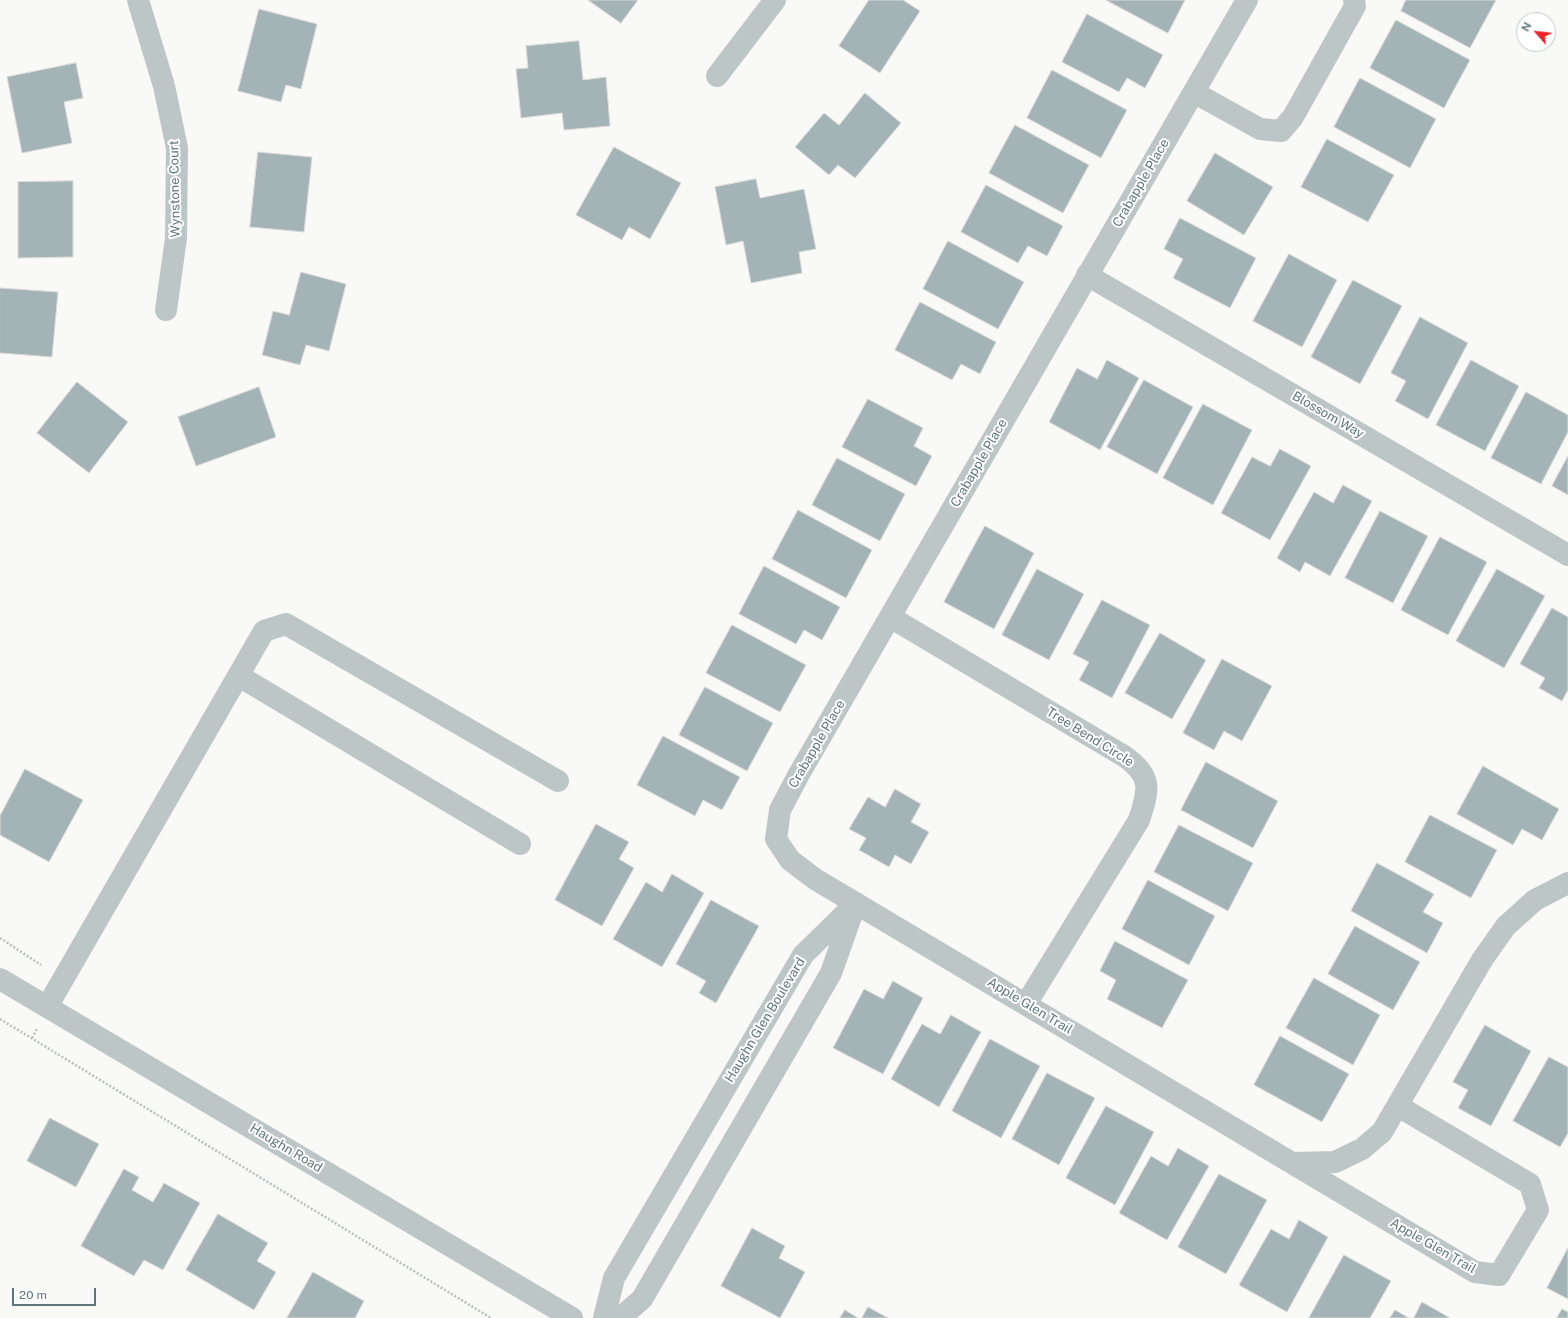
<!DOCTYPE html>
<html>
<head>
<meta charset="utf-8">
<style>
  body { margin:0 }
  #map { position:relative; width:1568px; height:1318px; overflow:hidden; background:#f9f9f7; font-family:"Public Sans",sans-serif }
  canvas { display:block }
  .north { position:absolute; left:1516px; top:12px; width:40px; height:40px; box-sizing:border-box; background:#fff; border:1px solid #bfc9cb; border-radius:50%; rotate:298deg; font-size:11px; font-weight:700; line-height:16px; text-align:center; color:#5e787d }
  .north::after { content:''; display:block; margin:auto; width:14px; height:18px; background:#ec2428; clip-path:polygon(50% 0,100% 100%,50% 72%,0 100%) }
  .scale { position:absolute; left:12px; top:1288px; width:84px; height:18px; box-sizing:border-box; border:2px solid #5e787d; border-top:0; padding-left:5px; font-size:12px; line-height:14px; white-space:nowrap; color:#5e787d; -webkit-text-stroke:3px #fff; paint-order:stroke }
</style>
</head>
<body>
<div id="map">
<canvas width="1568" height="1318"></canvas>
<div class="north">N</div>
<div class="scale">20 m</div>
</div>
<script>
const context = document.querySelector('canvas').getContext('2d');
context.lineJoin = 'round';
function fillPath(path, color) { context.fillStyle = color; context.fill(path, 'evenodd'); }
function stroke(path, color, width, dash) { context.strokeStyle = color; context.lineWidth = width; context.lineCap = dash ? 'butt' : 'round'; context.setLineDash(dash || []); context.stroke(path); }
function label(font, color, halo, rows, align = 'center') {
  context.font = font + ' "Public Sans",sans-serif'; context.lineWidth = 4; context.setLineDash([]); context.textBaseline = 'middle'; context.strokeStyle = halo; context.fillStyle = color; for (const [text, x, y, turn = 0] of rows) {
    context.save(); context.translate(x, y); context.rotate((+turn || 0) * Math.PI / 180); context.textAlign = isNaN(turn) ? turn : align; if (halo) context.strokeText(text, 0, 0); context.fillText(text, 0, 0); context.restore();
  }
}
const building = new Path2D(`
  M588 0H638L621 23Z
  M869 0H903L920 11 880 73 839 46Z
  M1106 0H1185L1168 33Z
  M1406 0H1496L1470 48 1401 11Z
  M259 9 317 24 301 89 286 85 281 102 238 91Z
  M1087 14 1163 55 1145 88 1127 78 1119 92 1062 62Z
  M1396 20 1470 60 1444 108 1370 68Z
  M579 41 583 80 606 77 610 126 564 130 562 113 521 118 516 69 528 68 526 46Z
  M76 63 83 98 64 102 72 143 22 153 7 77Z
  M1052 70 1127 110 1101 158 1027 118Z
  M1360 78 1436 119 1410 168 1334 127Z
  M865 93 901 123 855 178 838 165 829 175 795 147 824 113 839 125Z
  M1015 125 1089 165 1063 213 989 173Z
  M1327 139 1394 175 1368 222 1301 187Z
  M614 147 681 183 650 239 629 227 622 240 576 215Z
  M258 152 312 157 304 232 250 227Z
  M1215 153 1273 187 1244 235 1187 201Z
  M756 179 760 198 804 189 816 249 799 252 802 273 751 283 743 241 726 245 715 187Z
  M73 181V257L18 258V182Z
  M986 185 1063 226 1047 256 1028 246 1018 263 961 232Z
  M1180 218 1256 258 1230 308 1173 278 1183 259 1164 249Z
  M948 241 1024 282 998 329 923 289Z
  M1289 254 1337 280 1302 347 1253 321Z
  M301 272 346 284 329 351 306 345 300 365 262 355 273 311 289 315Z
  M1353 280 1402 306 1360 384 1311 357Z
  M0 288 58 292 52 357 0 353Z
  M920 302 996 342 980 374 961 364 952 380 895 350Z
  M1420 317 1468 343 1428 419 1395 401 1406 381 1391 373Z
  M1107 360 1139 378 1100 450 1049 422 1077 368 1097 379Z
  M1471 360 1519 386 1485 451 1436 425Z
  M1144 380 1193 407 1157 474 1107 447Z
  M77 382 128 422 89 473 37 433Z
  M259 387 276 437 196 466 178 417Z
  M1526 392 1568 415V432L1541 484 1491 458Z
  M868 399 923 428 914 446 932 456 916 486 842 447Z
  M1203 404 1252 430 1213 505 1163 478Z
  M1280 449 1311 466 1270 540 1221 513 1252 457 1270 466Z
  M1568 456V495L1552 486Z
  M837 458 905 494 880 541 812 505Z
  M1343 485 1372 501 1330 576 1305 562 1300 572 1277 558 1314 492 1333 503Z
  M798 510 872 550 846 598 772 559Z
  M1380 511 1428 536 1393 603 1345 578Z
  M985 526 1034 553 994 629 944 602Z
  M1440 537 1487 562 1448 635 1401 610Z
  M764 566 840 607 822 640 804 630 796 644 739 614Z
  M1037 569 1084 594 1049 660 1002 635Z
  M1497 569 1545 596 1504 668 1456 641Z
  M1102 600 1150 625 1112 698 1079 680 1089 662 1073 654Z
  M1552 608 1568 617V690L1562 701 1539 688 1545 678 1520 664Z
  M732 625 806 665 780 712 706 673Z
  M1160 633 1206 660 1172 719 1125 693Z
  M1222 659 1272 686 1242 741 1224 731 1214 750 1183 733Z
  M705 687 773 723 747 771 679 735Z
  M663 736 740 777 722 810 703 800 695 816 637 785Z
  M1206 762 1278 801 1253 848 1181 810Z
  M1483 766 1559 809 1542 840 1522 829 1513 845 1457 814Z
  M25 769 83 800 49 862 0 835V816Z
  M895 789 921 804 911 822 929 832 911 864 895 855 889 867 859 850 866 838 849 829 868 797 885 807Z
  M1430 815 1497 850 1471 898 1405 862Z
  M596 824 629 842 619 859 634 868 602 926 555 900Z
  M1179 825 1253 863 1228 911 1154 872Z
  M1377 863 1434 894 1423 912 1443 923 1427 953 1351 911Z
  M672 874 704 893 662 967 613 939 646 882 662 892Z
  M1148 880 1215 916 1189 965 1122 929Z
  M711 900 759 926 716 1003 699 993 706 981 676 964Z
  M1355 926 1420 962 1393 1010 1328 974Z
  M1115 941 1188 980 1162 1028 1107 999 1116 980 1100 971Z
  M1314 978 1380 1015 1353 1065 1286 1028Z
  M893 981 923 998 883 1074 833 1048 864 989 883 999Z
  M951 1015 981 1032 939 1107 891 1079 922 1024 940 1034Z
  M1485 1025 1531 1051 1491 1126 1458 1108 1468 1090 1453 1082Z
  M1280 1036 1349 1074 1322 1122 1254 1085Z
  M990 1039 1040 1066 1001 1138 952 1111Z
  M1549 1057 1568 1067V1133L1560 1147 1513 1121Z
  M1047 1073 1095 1098 1059 1165 1012 1139Z
  M1106 1106 1154 1132 1115 1205 1066 1178Z
  M50 1118 99 1144 76 1187 27 1161Z
  M1178 1148 1209 1166 1167 1240 1119 1213 1151 1156 1168 1166Z
  M124 1169 139 1177 132 1190 153 1202 164 1183 200 1203 163 1270 144 1260 134 1276 81 1246Z
  M1219 1174 1267 1200 1226 1274 1178 1247Z
  M218 1214 268 1243 257 1261 276 1272 254 1310 186 1270Z
  M1299 1220 1328 1237 1287 1312 1239 1285 1271 1229 1289 1239Z
  M752 1228 785 1246 779 1258 805 1272 780 1318 721 1286Z
  M1568 1248V1299L1547 1288Z
  M1344 1255 1391 1281 1370 1318H1309Z
  M313 1272 364 1301 355 1318H287Z
  M1422 1302 1450 1318H1414Z
  M868 1307 888 1318H862Z
  M1562 1309 1568 1312V1318H1557Z
  M845 1310 858 1318H840Z
  M1395 1310 1409 1318H1390Z`);
const path = new Path2D(`
  M0 938 41 965
  M0 1019 491 1318
  M32 1038 37 1029`);
const minor = new Path2D(`
  M138 0 164 86 177 148 176 238 166 310
  M1247 0 799 774 780 810 776 839 790 860 815 879 1475 1272 1499 1275 1538 1210 1530 1184 1398 1106
  M717 76 775 0
  M1195 93 1260 129 1281 131 1293 117 1355 6 1354 0
  M1087 275 1568 555
  M890 617 1124 756C1153 776 1149 790 1139 820L1026 1004
  M239 676 520 844
  M0 979 572 1318
  M47 1007 264 631 286 624 558 781
  M1293 1163 1335 1162 1362 1149 1382 1132 1482 960 1506 926 1535 900 1568 883
  M604 1318 614 1278 803 955 856 903
  M620 1318 642 1299 831 973 854 908`);
const streetNames = [
  ["Crabapple Place",1141,183,-60],
  ["Wynstone Court",175,189,-91],
  ["Blossom Way",1328,415,30],
  ["Crabapple Place",979,463,-60],
  ["Tree Bend Circle",1090,737,32],
  ["Crabapple Place",817,744,-60],
  ["Apple Glen Trail",1030,1006,31],
  ["Haughn Glen Boulevard",765,1020,-59],
  ["Haughn Road",286,1148,31],
  ["Apple Glen Trail",1433,1246,30]
];
fillPath(building, '#a4b3b5');
stroke(building, '#dbdbd9', 1);
stroke(path, '#b8bec0', 2.5, [2, 2]);
stroke(minor, '#bdc6c7', 22);
label('13px', '#5e787d', '#fff', streetNames);
</script>
</body>
</html>
